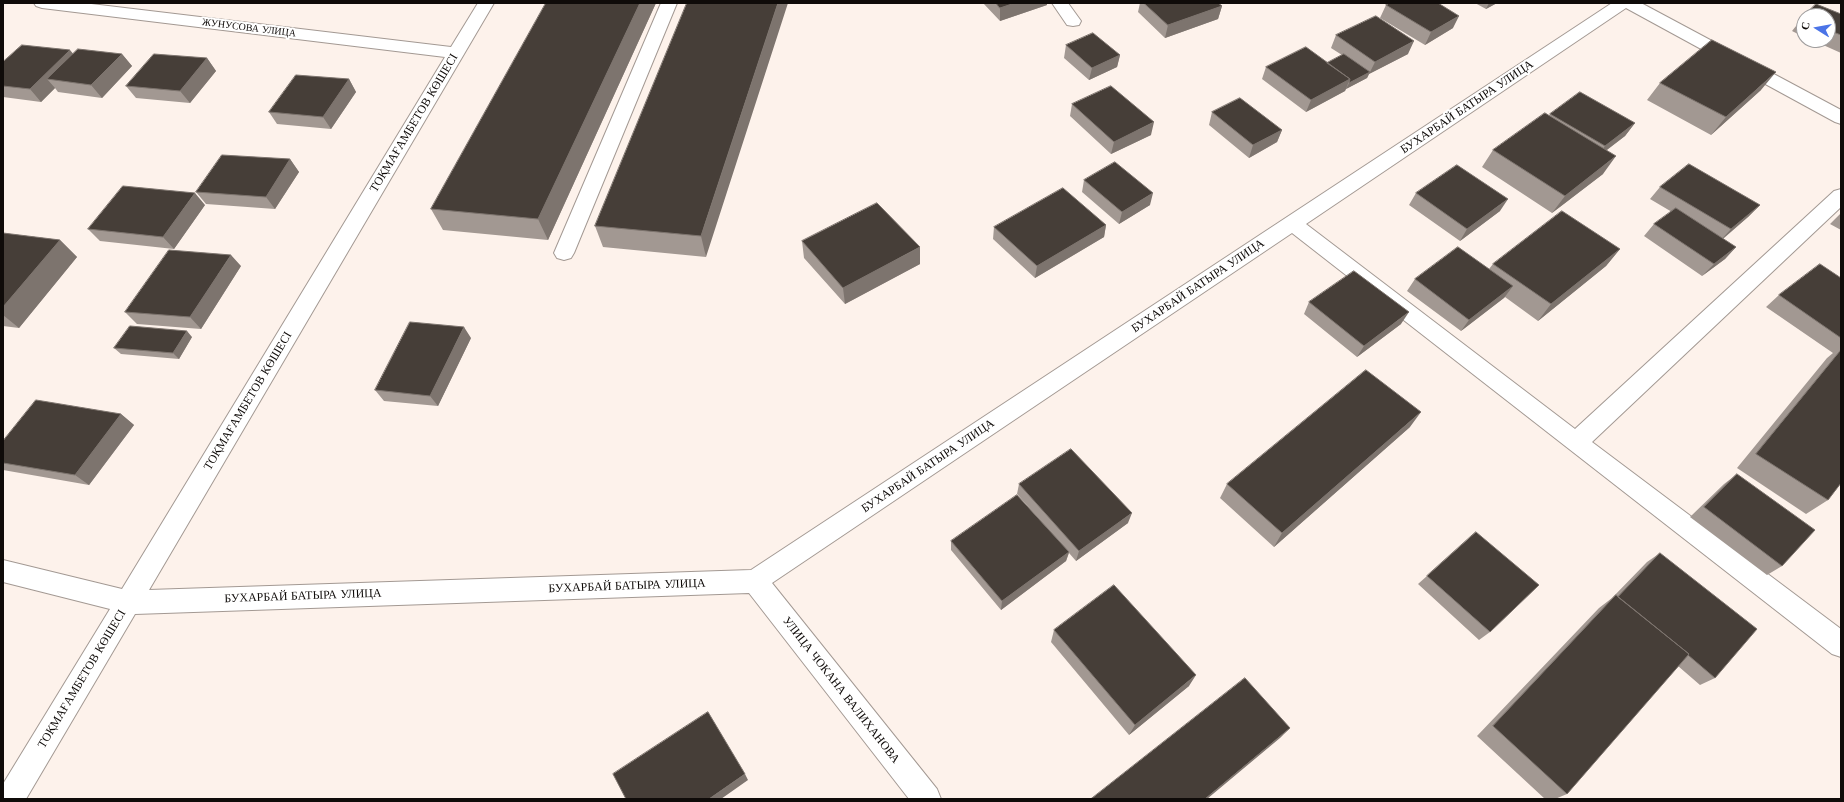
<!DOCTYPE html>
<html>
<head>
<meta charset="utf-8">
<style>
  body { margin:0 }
  #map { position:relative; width:1844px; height:802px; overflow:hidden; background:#fdf2eb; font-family:"Libre Baskerville",serif }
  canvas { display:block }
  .frame { position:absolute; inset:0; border:4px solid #0f0b09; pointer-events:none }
  .north { position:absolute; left:1796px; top:8px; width:40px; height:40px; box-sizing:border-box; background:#fff; border:1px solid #9f9d9d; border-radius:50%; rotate:281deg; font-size:11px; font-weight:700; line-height:16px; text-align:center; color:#0f0b09 }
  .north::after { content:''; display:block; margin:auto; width:14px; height:18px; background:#4b74e7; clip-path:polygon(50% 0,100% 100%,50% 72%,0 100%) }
</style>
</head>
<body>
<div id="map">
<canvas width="1844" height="802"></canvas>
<div class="frame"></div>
<div class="north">С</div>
</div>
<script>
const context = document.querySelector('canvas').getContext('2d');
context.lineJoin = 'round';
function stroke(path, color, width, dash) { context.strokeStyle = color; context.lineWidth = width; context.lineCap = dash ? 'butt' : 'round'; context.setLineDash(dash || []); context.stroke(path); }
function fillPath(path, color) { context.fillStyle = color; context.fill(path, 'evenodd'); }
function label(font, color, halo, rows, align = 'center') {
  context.font = font + ' "Libre Baskerville",serif'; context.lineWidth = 4; context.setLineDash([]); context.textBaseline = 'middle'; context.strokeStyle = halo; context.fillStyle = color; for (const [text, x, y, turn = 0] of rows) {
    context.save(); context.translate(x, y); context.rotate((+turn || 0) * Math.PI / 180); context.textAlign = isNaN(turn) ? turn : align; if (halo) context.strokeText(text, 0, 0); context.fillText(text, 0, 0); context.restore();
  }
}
const minor = new Path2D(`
  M34 3H83L451 47 478 3H494L149 590 751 570 1612 3H1641L1841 110V124L1835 122 1626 8 1306 224 1575 429 1834 191 1841 189V207L1592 442 1841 629V657L1832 654 1292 233 772 583 937 789 941 799H909L749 593 135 614 26 799H3V784L110 609 3 582V560L122 589 445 57 42 8 36 6Z
  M661 3H677L574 253 571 258 564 260 557 258 554 253Z
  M1052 3H1068L1081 21 1079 25 1073 26 1067 25Z`);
const wall = new Path2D(`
  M546 3H656L548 240 443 230 431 209Z
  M687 3 706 257 603 247 595 226Z
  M983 3H1047V5L1000 21Z
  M1140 3H1218L1222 6 1218 19 1165 38 1138 12Z
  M1475 3H1497L1486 9Z
  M1386 5 1453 28 1425 45 1380 18Z
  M1841 14V53L1812 40H1828V16Z
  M1804 16V37L1792 31Z
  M1336 35 1408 54 1369 74 1367 78 1346 89 1345 91 1306 112 1262 79 1266 67 1327 63 1342 55 1331 48Z
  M1066 45 1120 55 1117 67 1089 80 1064 58Z
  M73 54H122L132 66 102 98 58 92 55 88 41 102 3 97V62Z
  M207 58 216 71 190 103 136 98 126 86Z
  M349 79 356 92 331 129 277 124 269 112Z
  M1660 83 1761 90 1711 135 1647 100Z
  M1072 104 1151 135 1111 154 1070 116Z
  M1212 112 1282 130 1277 142 1249 158 1209 125Z
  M1550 114 1635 123 1625 136 1607 150 1603 174 1552 213 1482 167 1493 150 1549 116Z
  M290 159 299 172 275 209 206 204 196 192Z
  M1084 180 1150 205 1119 224 1082 192Z
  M1660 187 1760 205 1748 217 1723 239 1736 247 1725 259 1702 276 1644 236 1654 224 1672 212 1650 199Z
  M1416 193 1500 211 1460 241 1409 205Z
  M205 205 174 249 100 241 88 229Z
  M1841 213V230L1830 224Z
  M1106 225 1104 237 1035 278 993 239 994 227Z
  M3 233 60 240 77 257 19 328 3 326Z
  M802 241 920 264 845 304 804 258Z
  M1620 249 1606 266 1538 321 1505 297 1461 331 1407 291 1415 279 1489 269 1493 264Z
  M241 266 201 329 137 324 125 312Z
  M1841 278V483L1828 500 1806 514 1737 468 1827 358 1833 353 1766 307 1779 295Z
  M1309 302 1401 324 1357 357 1304 314Z
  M192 337 179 359 121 354 114 348Z
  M471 338 438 406 384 401 375 390Z
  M121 414 134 425 89 485 3 470V441Z
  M1410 427 1274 547 1220 498 1227 484Z
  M1737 474 1782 566 1767 575 1690 517 1724 484Z
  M1019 484 1128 523 1076 561 1069 553 1066 561 1001 610 951 550V541L1046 527 1017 494Z
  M1660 553 1715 678 1700 685 1678 666 1567 794 1555 799H1545L1477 736 1599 608 1612 598 1647 562Z
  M1427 576 1490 632 1479 640 1418 584Z
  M1054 630 1189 686 1129 735 1051 642Z`);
const shadedWall = new Path2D(`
  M640 3H656L548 240 538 219Z
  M778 3H788L706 257 701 236Z
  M1015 3H1047V5L1000 21V8Z
  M1489 3H1497L1486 9Z
  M1222 6 1218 19 1165 38 1168 25Z
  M1459 16 1453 28 1425 45 1431 32Z
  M1414 41 1408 54 1369 74 1375 62Z
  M70 50 80 62 47 79 55 88 41 102 30 89Z
  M122 54 132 66 102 98 91 85Z
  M1120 55 1117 67 1089 80 1092 68Z
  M207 58 216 71 190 103 180 91Z
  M1370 72 1367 78 1346 89 1349 83Z
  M1776 72 1761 90 1711 135 1726 117Z
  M349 79 356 92 331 129 323 117Z
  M1350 79 1345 91 1306 112 1311 100Z
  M1154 122 1151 135 1111 154 1114 142Z
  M1635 123 1625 136 1596 158 1605 146Z
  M1282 130 1277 142 1249 158 1253 145Z
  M1616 156 1603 174 1552 213 1565 196Z
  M290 159 299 172 275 209 266 197Z
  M195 193 205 205 174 249 163 237Z
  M1153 193 1150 205 1119 224 1122 212Z
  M1508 199 1500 211 1460 241 1467 229Z
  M1760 205 1748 217 1720 241 1731 229Z
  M1106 225 1104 237 1035 278 1037 266Z
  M60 240 77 257 19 328 3 315V307Z
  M920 247V264L845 304 843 288Z
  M1736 247 1725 259 1702 276 1714 264Z
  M1620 249 1606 266 1538 321 1551 304Z
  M231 255 241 266 201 329 190 317Z
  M1513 286 1504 298 1461 331 1469 320Z
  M1409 312 1401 324 1357 357 1364 346Z
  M464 327 471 338 438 406 430 396Z
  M187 331 192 337 179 359 173 353Z
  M1421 412 1410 427 1274 547 1282 533Z
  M121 414 134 425 89 485 75 475Z
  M1132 513 1128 523 1076 561 1079 551Z
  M1069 552 1066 561 1001 610 1002 601Z
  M1196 675 1189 686 1129 735 1135 725Z
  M1290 728 1280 738 1207 799H1205Z
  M745 774 748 780 721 799H709Z`);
const building = new Path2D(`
  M546 3H640L538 219 431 209Z
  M687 3H778L701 236 595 226Z
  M996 3H1015L1000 8Z
  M1144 3H1218L1222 6 1168 25Z
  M1390 3H1438L1459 16 1431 32 1386 5Z
  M1816 4 1841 14V35L1828 30V16H1804Z
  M1376 16 1414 41 1375 62 1336 35Z
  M1093 33 1120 55 1092 68 1066 45Z
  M1712 40 1776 72 1726 117 1660 83Z
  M22 45 70 50 30 89 3 86V62Z
  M1306 47 1350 79 1311 100 1266 67Z
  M78 49 122 54 91 85 47 79Z
  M154 54 207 58 180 91 126 86Z
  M1344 54 1370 72 1349 83 1350 79 1327 63Z
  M296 75 349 79 323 117 269 112Z
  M1111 86 1154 122 1114 142 1072 104Z
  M1580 92 1635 123 1605 146 1550 114Z
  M1240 98 1282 130 1253 145 1212 112Z
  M1545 113 1616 156 1565 196 1493 150Z
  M222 155 290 159 266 197 196 192Z
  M1115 162 1153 193 1122 212 1084 180Z
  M1689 164 1760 205 1731 229 1660 187Z
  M1457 165 1508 199 1467 229 1416 193Z
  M123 186 195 193 163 237 88 229Z
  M1063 188 1106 225 1037 266 994 227Z
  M877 203 920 247 843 288 802 241Z
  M1676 208 1736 247 1714 264 1654 224Z
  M1562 211 1620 249 1551 304 1493 264Z
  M3 233 60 240 3 307Z
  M1458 247 1513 286 1469 320 1415 279Z
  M169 250 231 255 190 317 125 312Z
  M1820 264 1841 278V338L1779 295Z
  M1354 271 1409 312 1364 346 1309 302Z
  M410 322 464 327 430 396 375 390Z
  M130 326 187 331 173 353 114 348Z
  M1841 350V483L1828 500 1756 454Z
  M1366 370 1421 412 1282 533 1227 484Z
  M36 400 121 414 75 475 3 463V441Z
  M1071 449 1132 513 1079 551 1019 484Z
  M1737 474 1815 530 1782 566 1704 507Z
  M1017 495 1069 552 1002 601 951 541Z
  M1476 532 1539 585 1490 632 1427 576Z
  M1660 553 1757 629 1715 678 1688 655 1689 654 1618 597Z
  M1114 585 1196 675 1135 725 1054 630Z
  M1616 595 1689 654 1567 794 1493 726Z
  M1245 678 1290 728 1205 799H1091Z
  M708 712 745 774 709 799H626L613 774Z`);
const farStreetnames = [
  ["ЖУНУСОВА УЛИЦА",249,28,7]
];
const streetNames = [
  ["БУХАРБАЙ БАТЫРА УЛИЦА",1467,107,-34],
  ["ТОҚМАҒАМБЕТОВ КӨШЕСІ",414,123,-59],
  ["БУХАРБАЙ БАТЫРА УЛИЦА",1198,286,-34],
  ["ТОҚМАҒАМБЕТОВ КӨШЕСІ",248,401,-59],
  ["БУХАРБАЙ БАТЫРА УЛИЦА",928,466,-34],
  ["БУХАРБАЙ БАТЫРА УЛИЦА",627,586,-2],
  ["БУХАРБАЙ БАТЫРА УЛИЦА",303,596,-2],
  ["ТОҚМАҒАМБЕТОВ КӨШЕСІ",82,679,-59],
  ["УЛИЦА ЧОКАНА ВАЛИХАНОВА",841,690,52]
];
stroke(minor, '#a39993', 2);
fillPath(minor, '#fff');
fillPath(wall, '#a29892');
fillPath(shadedWall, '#7d746e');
fillPath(building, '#463e38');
stroke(building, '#7d746e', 1);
label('10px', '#0f0b09', '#fff', farStreetnames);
label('12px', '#0f0b09', '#fff', streetNames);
</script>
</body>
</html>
